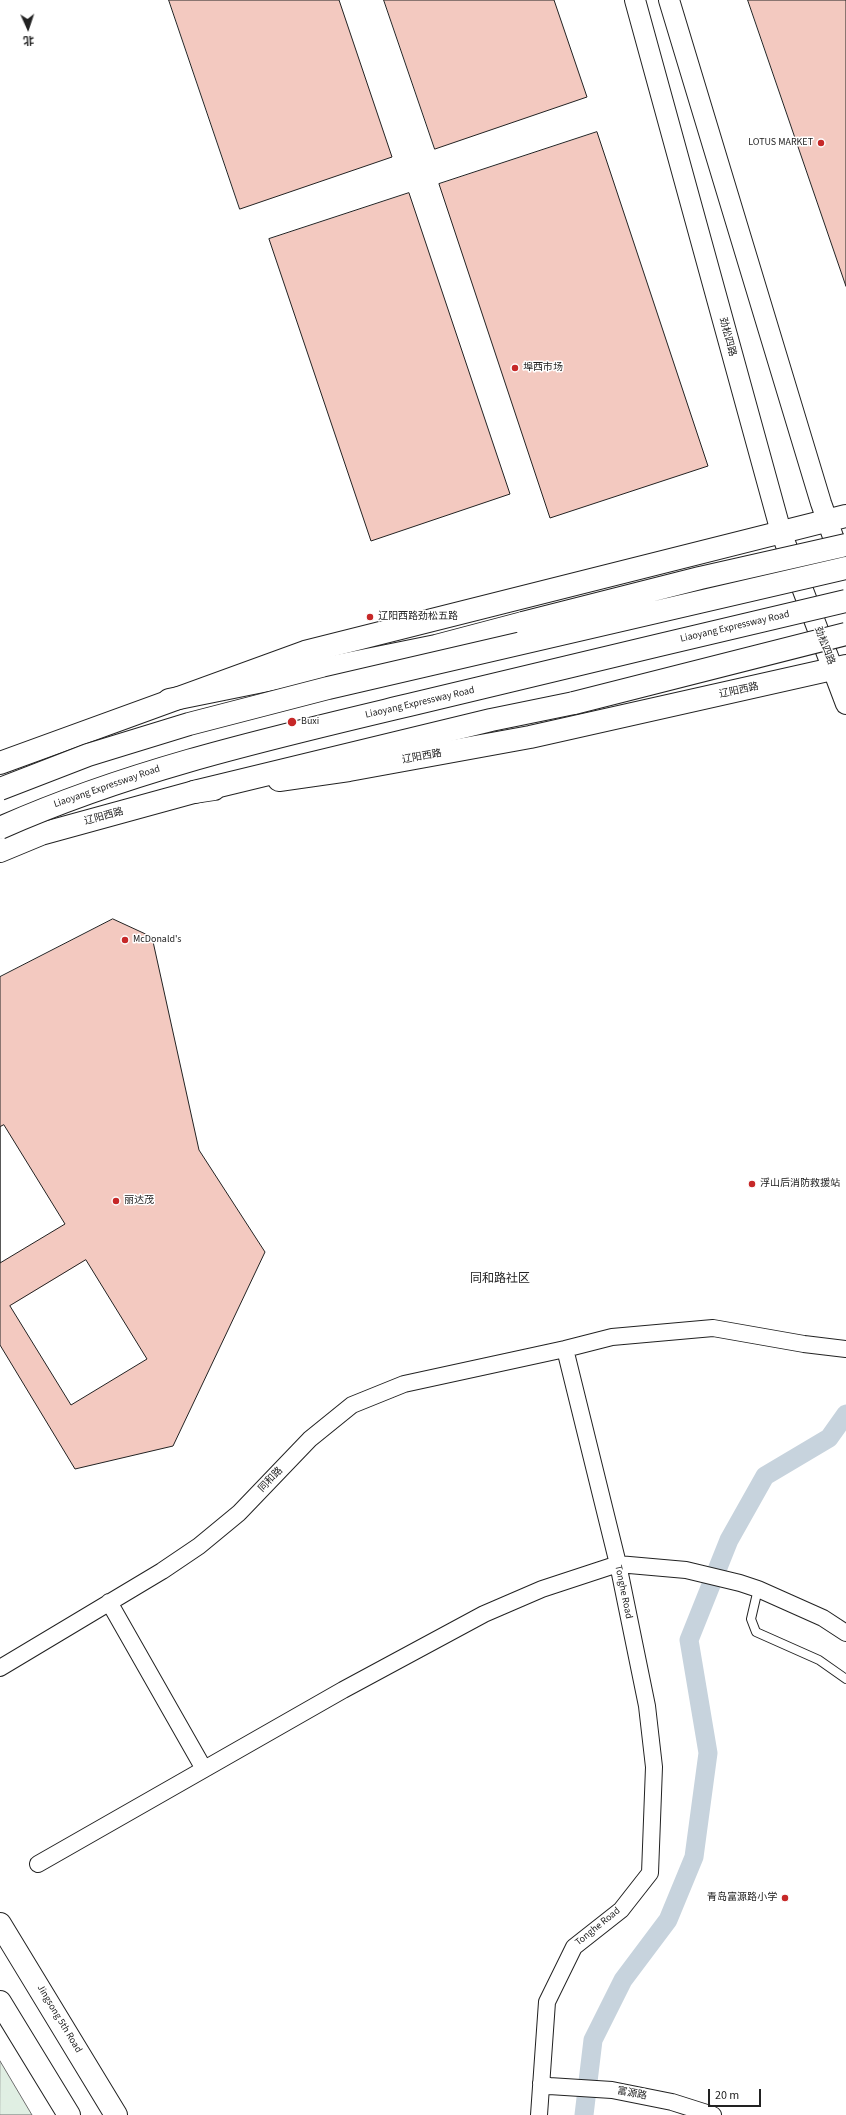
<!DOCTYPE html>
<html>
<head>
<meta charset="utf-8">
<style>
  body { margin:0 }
  #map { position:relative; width:846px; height:2115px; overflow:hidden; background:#fff; font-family:"Source Sans 3","Noto Sans SC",sans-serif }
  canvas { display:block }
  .north { position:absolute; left:8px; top:8px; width:40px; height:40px; -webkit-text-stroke:3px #fff; paint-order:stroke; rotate:177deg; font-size:11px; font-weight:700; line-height:16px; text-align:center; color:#222 }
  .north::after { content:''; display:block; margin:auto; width:14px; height:18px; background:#222; clip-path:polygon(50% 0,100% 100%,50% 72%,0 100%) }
  .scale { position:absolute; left:708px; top:2089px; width:53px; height:18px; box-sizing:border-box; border:2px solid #222; border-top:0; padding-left:5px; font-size:12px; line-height:14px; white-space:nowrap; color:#222; -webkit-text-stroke:3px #fff; paint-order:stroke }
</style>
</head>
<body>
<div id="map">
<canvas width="846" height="2115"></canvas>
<div class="north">北</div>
<div class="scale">20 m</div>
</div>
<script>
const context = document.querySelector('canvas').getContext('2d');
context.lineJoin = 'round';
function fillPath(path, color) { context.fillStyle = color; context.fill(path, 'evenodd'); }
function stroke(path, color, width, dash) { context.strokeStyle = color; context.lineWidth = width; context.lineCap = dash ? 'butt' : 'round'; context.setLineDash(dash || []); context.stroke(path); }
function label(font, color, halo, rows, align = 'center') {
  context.font = font + ' "Source Sans 3","Noto Sans SC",sans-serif'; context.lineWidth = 3; context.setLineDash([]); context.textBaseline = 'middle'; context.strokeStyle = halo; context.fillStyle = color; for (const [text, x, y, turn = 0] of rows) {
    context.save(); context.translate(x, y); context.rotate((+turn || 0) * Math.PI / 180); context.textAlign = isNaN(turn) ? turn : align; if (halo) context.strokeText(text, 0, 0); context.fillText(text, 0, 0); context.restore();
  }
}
const green = new Path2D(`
  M0 2061 32 2115H0Z`);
const canal = new Path2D(`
  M584 2115 593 2040 623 1980 668 1920 694 1857 708 1753 689 1640 729 1540 765 1476 829 1438 846 1414`);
const building = new Path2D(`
  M169 0H339L392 157 240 209Z
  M384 0H554L587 97 435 149Z
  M748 0H846V286Z
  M597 132 708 466 550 518 439 184Z
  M409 193 510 494 371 541 269 239Z
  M113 919 152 937 199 1150 265 1252 173 1446 75 1469 0 1345V977Z
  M4 1125 65 1224 0 1263V1127Z
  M86 1260 147 1359 71 1405 10 1306Z`);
const service = new Path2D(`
  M758 1589 751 1619 756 1632 819 1660 846 1679`);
const minor = new Path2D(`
  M109 1602 204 1769
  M0 1668 162 1571 199 1546 239 1513 310 1439 352 1405 404 1384 565 1349 612 1337 713 1328 804 1344 846 1349
  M38 1864 343 1690 484 1614 542 1589 618 1564 686 1570 740 1583 758 1589 823 1618 846 1633
  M541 2083 549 2086 612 2090 672 2102 713 2115
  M539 2115 547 2002 574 1947 621 1910 650 1873 654 1767 647 1706 618 1564 565 1349`);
const tertiary = new Path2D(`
  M635 0 781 532 846 704
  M669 0 821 503 842 562`);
const secondary = new Path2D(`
  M0 1924 116 2115
  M0 2002 69 2115`);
const primary = new Path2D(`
  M0 763 305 652 846 516
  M279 780 349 770 530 737 846 666
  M0 851 41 834 194 792 214 789`);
const trunk = new Path2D(`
  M169 700 436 646 523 623
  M194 792 491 720 574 703`);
const trunkBridge = new Path2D(`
  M523 623 700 578 846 545
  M574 703 846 634
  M0 789 88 755 189 724 328 688 846 568
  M0 828C130 770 271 738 409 705 555 670 700 635 846 601`);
const markers = [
  [821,143,4,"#c62828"],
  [515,368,4,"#c62828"],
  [370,617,4,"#c62828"],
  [292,722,5,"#c62828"],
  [125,940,4,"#c62828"],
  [752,1184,4,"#c62828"],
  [116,1201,4,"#c62828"],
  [785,1898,4,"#c62828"]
];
const poiNames = [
  ["LOTUS MARKET",813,143,"right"],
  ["埠西市场",523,368],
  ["辽阳西路劲松五路",378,617],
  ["Buxi",301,722],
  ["McDonald's",133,940],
  ["浮山后消防救援站",760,1184],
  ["丽达茂",124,1201],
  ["青岛富源路小学",777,1898,"right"]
];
const streetNames = [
  ["劲松四路",727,337,75],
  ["Liaoyang Expressway Road",735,627,-13],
  ["劲松四路",824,646,69],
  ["辽阳西路",739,691,-12],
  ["Liaoyang Expressway Road",420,703,-13],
  ["辽阳西路",422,757,-10],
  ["Liaoyang Expressway Road",107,787,-19],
  ["辽阳西路",104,817,-15],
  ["同和路",271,1480,-46],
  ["Tonghe Road",623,1592,78],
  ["Tonghe Road",598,1927,-39],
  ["Jingsong 5th Road",59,2019,59],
  ["富源路",632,2094,11]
];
const quarterNames = [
  ["同和路社区",500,1279]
];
fillPath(green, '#e0efe3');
stroke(green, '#6f6f6f', 1);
stroke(canal, '#c7d3dd', 19);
fillPath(building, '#f3c9c0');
stroke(building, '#222', 1);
stroke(service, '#222', 10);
stroke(minor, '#222', 18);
stroke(tertiary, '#222', 22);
stroke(secondary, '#222', 24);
stroke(primary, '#222', 24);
stroke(trunk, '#222', 24);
stroke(service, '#fff', 8);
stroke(minor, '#fff', 16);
stroke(tertiary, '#fff', 20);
stroke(secondary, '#fff', 22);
stroke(primary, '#fff', 22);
stroke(trunk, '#fff', 22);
stroke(trunkBridge, '#222', 24, []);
stroke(trunkBridge, '#fff', 22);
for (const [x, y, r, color] of markers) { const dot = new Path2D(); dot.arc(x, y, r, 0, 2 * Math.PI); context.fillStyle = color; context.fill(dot); stroke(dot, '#fff', 1.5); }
label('10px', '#222', '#fff', poiNames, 'left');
label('10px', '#222', '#fff', streetNames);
label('12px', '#222', '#fff', quarterNames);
</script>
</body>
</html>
